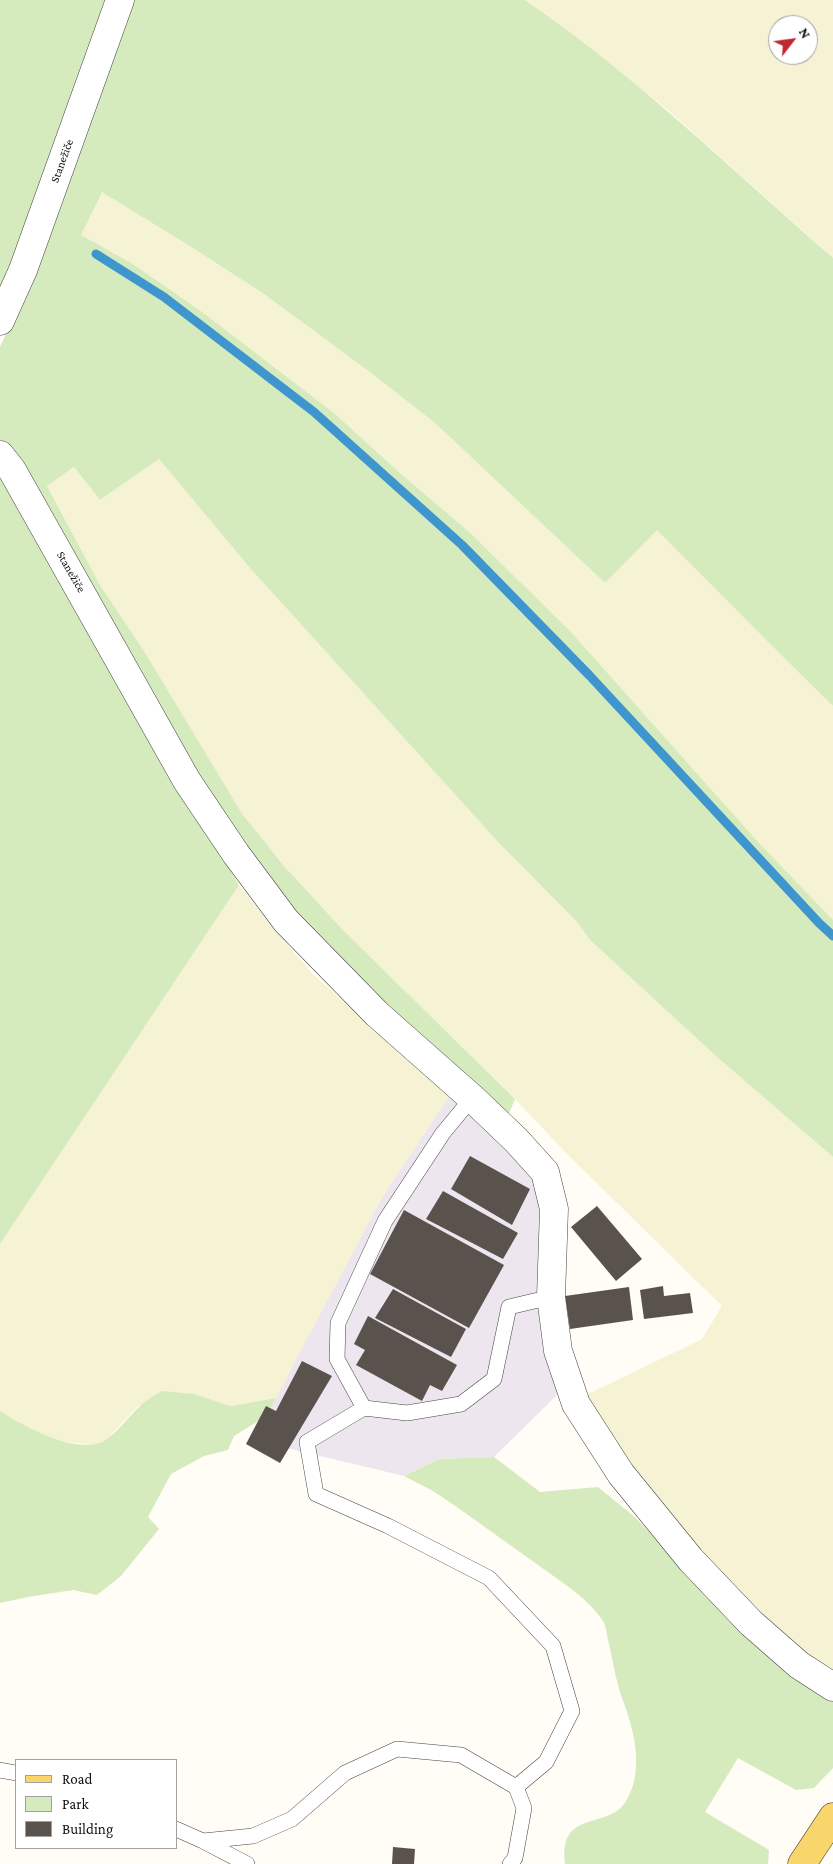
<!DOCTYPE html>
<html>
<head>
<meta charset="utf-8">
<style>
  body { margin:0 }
  #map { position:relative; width:833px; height:1864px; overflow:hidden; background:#fffdf5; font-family:"Crimson Pro",serif }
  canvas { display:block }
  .legend { position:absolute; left:15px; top:1759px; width:162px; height:90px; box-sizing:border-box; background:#fff; border:1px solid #a0a0a0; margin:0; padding:6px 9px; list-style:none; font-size:15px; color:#111 }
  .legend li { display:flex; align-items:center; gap:10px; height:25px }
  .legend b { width:25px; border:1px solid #a0a0a0 }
  .north { position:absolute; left:768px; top:15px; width:50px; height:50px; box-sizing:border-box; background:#fff; border:1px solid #a0a0a0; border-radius:50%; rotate:60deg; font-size:14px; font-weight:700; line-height:20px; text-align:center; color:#111 }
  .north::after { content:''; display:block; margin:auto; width:18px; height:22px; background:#c4262e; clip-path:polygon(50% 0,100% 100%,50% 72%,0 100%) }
</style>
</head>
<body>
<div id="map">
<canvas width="833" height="1864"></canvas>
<ul class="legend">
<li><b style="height:6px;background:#f9d66b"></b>Road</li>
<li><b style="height:14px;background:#d5ebbd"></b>Park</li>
<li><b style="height:14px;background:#5a524d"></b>Building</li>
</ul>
<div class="north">N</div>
</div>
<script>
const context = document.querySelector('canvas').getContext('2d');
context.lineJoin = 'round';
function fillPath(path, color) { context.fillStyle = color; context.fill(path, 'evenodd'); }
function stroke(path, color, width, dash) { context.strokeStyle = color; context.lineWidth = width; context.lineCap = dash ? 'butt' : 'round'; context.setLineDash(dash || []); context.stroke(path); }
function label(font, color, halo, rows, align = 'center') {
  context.font = font + ' "Crimson Pro",serif'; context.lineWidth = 5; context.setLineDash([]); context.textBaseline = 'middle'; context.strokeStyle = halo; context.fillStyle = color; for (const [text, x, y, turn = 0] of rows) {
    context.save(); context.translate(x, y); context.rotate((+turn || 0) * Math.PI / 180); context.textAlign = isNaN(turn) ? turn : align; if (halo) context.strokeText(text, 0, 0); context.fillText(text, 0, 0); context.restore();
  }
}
const industrial = new Path2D(`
  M449 1096 489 1130 533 1180 544 1220 547 1342 558 1394 494 1457 439 1459 404 1476 274 1445 265 1417 382 1197Z`);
const farmland = new Path2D(`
  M525 0H833V258L668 110 558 23ZM778 25H808V55H778Z
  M101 191 196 250 264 294 371 373 435 423 605 583 657 529 788 662 833 706V920L400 473 334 413 205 314 133 264 80 235Z
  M159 459 250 568 499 843 577 922 590 940 718 1058 833 1157V1669L829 1673 805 1656 712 1568 617 1449 584 1396 702 1339 722 1306 568 1155 515 1099 344 931 284 866 243 815 144 651 100 585 47 486 74 467 100 500Z
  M239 885 273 928 313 974 449 1096 382 1197 276 1398 231 1406 194 1394 138 1406 106 1440 93 1445 68 1442 49 1437 21 1425 0 1411V1244Z`);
const green = new Path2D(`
  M0 0H107L35 202 0 290Z
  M129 0H525C636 76 732 170 833 258V706L788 662 657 530 605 583 435 423 371 373 264 294 196 250 102 192 81 235 133 264 205 314 334 413 400 473 469 532 569 630 757 841 833 920V1157L718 1058 590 940 577 922 499 843 250 568 159 459 100 500 74 467 47 486 100 585 144 651 243 815 284 866 344 931 515 1099 508 1116 461 1075 330 950 285 904 243 848 137 677 9 449 0 439V347L43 252Z
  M0 475 33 530 69 600 144 730 239 885 0 1244Z
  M162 1391 194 1394 231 1406 276 1398 265 1417 234 1436 228 1450 204 1456 171 1474 148 1517 159 1529 121 1576 97 1595 73 1590 28 1597 0 1603V1411C23 1426 81 1458 107 1439 128 1423 135 1404 162 1391Z
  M494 1457 540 1492 598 1487 636 1518 671 1556 833 1700V1768L814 1788 796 1790 738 1758 705 1812 769 1850 768 1864H565C558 1808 608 1831 626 1801 645 1771 634 1729 622 1698 615 1679 613 1659 608 1640 607 1634 606 1626 603 1621 588 1598 560 1581 538 1565 510 1545 482 1525 454 1505L433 1491 404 1476 439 1459Z`);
const stream = new Path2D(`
  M96 254 164 297 314 412 462 545 589 675 819 923 833 936`);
const building = new Path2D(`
  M470 1156 530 1189 512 1225 451 1189Z
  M443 1191 518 1233 503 1259 426 1219Z
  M597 1206 642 1259 616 1281 571 1227Z
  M404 1210 504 1265 469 1328 370 1274Z
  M663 1286 664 1296 690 1293 693 1313 644 1319 640 1290Z
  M629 1287 633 1320 570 1329 565 1296Z
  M393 1289 466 1329 451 1357 375 1318Z
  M368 1316 457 1365 442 1391 430 1385 422 1401 356 1365 365 1350 354 1344Z
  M302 1361 332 1376 280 1463 246 1444 266 1406 276 1411Z
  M393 1847 415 1849 414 1864H392Z`);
const service = new Path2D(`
  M364 1408 337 1359 338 1323 385 1221 443 1133 472 1098
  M0 1770 16 1773
  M176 1829 203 1841 247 1864
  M203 1841 253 1836 292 1819 345 1773 397 1749 461 1755 516 1787 546 1762 572 1711 553 1646 489 1578 388 1526 316 1494 307 1442 364 1408 407 1413 461 1404 494 1379 509 1307 551 1297
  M510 1864 515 1858 524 1808 516 1787`);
const minor = new Path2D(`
  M0 321 23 270 120 0
  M0 455 12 470 187 781 236 854 286 921 377 1014 472 1098 516 1140 545 1172 554 1209 551 1297 558 1351 576 1404 621 1474 691 1560 751 1623 799 1665 833 1687`);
const primary = new Path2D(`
  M802 1864 833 1817`);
const streetNames = [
  ["Stanežiče",62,161,-70],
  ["Stanežiče",71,572,60]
];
fillPath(industrial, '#eee6ef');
fillPath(farmland, '#f6f3d4');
fillPath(green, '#d5ebbd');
stroke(stream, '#3f96cf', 9);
fillPath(building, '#5a524d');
stroke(service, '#444', 16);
stroke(minor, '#444', 29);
stroke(primary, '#222', 29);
stroke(service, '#fff', 15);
stroke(minor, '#fff', 28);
stroke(primary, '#f9d66b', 28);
label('12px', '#111', '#fff', streetNames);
</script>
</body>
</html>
